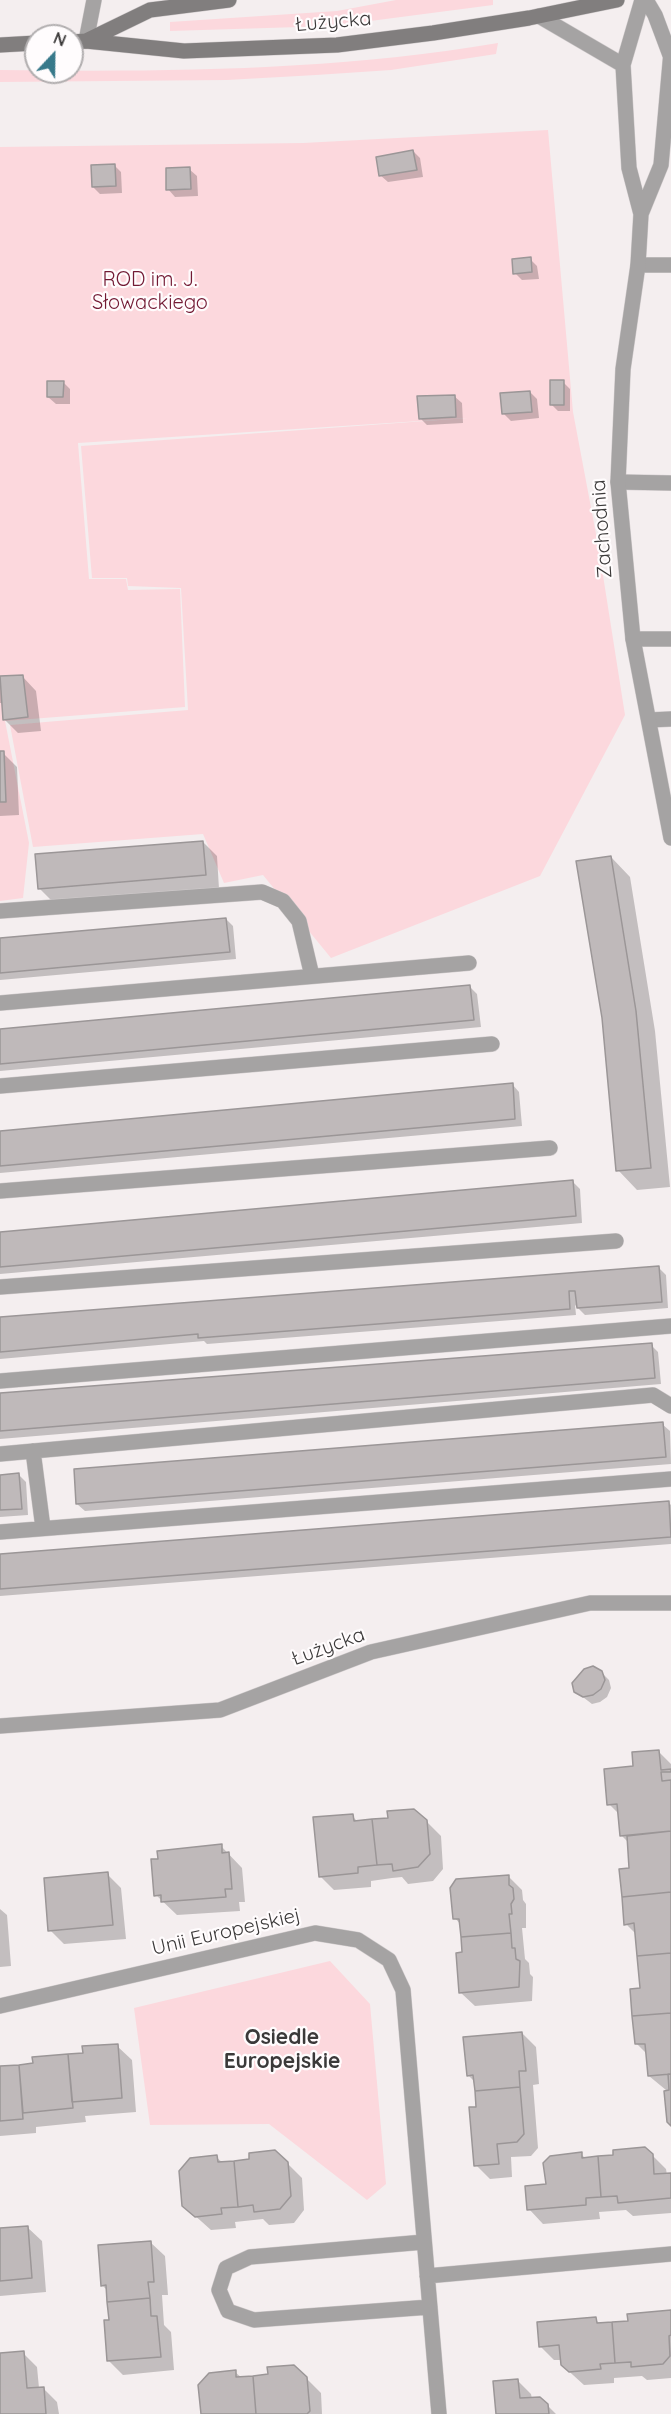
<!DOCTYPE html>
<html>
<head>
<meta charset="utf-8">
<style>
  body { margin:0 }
  #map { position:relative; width:671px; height:2414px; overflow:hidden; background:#f4eeef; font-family:Quicksand,sans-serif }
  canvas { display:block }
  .north { position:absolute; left:24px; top:24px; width:60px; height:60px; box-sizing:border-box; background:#fffcfd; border:2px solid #b1aeaf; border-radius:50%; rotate:22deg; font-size:16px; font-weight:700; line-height:24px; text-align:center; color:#3b3939 }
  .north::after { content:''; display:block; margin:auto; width:21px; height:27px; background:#37798a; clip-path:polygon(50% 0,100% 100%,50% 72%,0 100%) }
</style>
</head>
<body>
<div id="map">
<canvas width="671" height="2414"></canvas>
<div class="north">N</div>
</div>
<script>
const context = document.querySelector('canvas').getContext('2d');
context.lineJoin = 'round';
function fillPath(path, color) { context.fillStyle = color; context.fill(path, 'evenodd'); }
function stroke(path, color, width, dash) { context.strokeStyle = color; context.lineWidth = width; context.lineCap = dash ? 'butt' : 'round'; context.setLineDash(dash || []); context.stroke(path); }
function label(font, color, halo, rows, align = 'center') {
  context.font = font + ' Quicksand,sans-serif'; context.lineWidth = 4.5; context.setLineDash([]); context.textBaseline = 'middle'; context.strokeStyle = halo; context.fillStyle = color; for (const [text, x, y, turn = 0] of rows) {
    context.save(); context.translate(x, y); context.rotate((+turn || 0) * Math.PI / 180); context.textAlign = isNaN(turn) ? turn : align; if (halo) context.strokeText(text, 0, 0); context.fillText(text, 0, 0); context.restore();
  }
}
const green = new Path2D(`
  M396 0H493V5L332 26 170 31V22L337 11Z
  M498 43 496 54 391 70 316 75 227 80 0 82V70C163 72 333 71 498 43Z
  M548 130 573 412 599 550 625 715 540 876 331 958 263 875 224 883 203 834 33 847 10 725 188 710 181 588 128 586 127 578H92L81 446 467 418 78 443 89 579H126L128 590 180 589 185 707 5 721 29 843 23 898 0 901V147L303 143Z
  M330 1961 370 2004 386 2184 367 2200 269 2124 150 2125 134 2008Z`);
const shadow = new Path2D(`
  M413 151 420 158 423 177 388 182 380 175Z
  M114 165 121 172 122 193 100 194 93 187Z
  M189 169 197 176 198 196 175 197 168 189Z
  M530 259 537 266 539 279 522 280 515 273Z
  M63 382 70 389V404H56L48 397Z
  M563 382 570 389V411H558L551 404Z
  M530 392 537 399 539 418 511 421 504 414Z
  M454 396 462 403 463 423 427 425 420 418Z
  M22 676 36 691 41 731 18 733 4 719 3 703H0V678Z
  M0 753H3L17 767 19 815 0 816Z
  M203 842 217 856 219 889 53 902 39 888Z
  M611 857 630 877 655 1031 670 1187 637 1190 618 1170Z
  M226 919 233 926 236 959 0 980V939Z
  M470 987 477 994 481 1027 0 1071V1030Z
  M512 1084 519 1092 522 1126 0 1173V1133Z
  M573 1182 580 1189 582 1223 0 1274V1233Z
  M659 1268 666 1275 668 1308 585 1315 575 1305 576 1315 207 1344 204 1341 0 1359V1319Z
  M651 1345 658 1352 661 1384 0 1439V1395Z
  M662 1424 670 1431 671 1464 85 1511 77 1504Z
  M19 1475 26 1482 28 1515 0 1517V1476Z
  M669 1503 671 1505V1544L0 1596V1556Z
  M602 1673 609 1680 611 1688 607 1697 600 1702 592 1704 575 1691Z
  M658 1751 671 1764V2124L669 2122 666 2090 649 2076 648 2055 637 2044 641 1989 637 1935 626 1924 631 1870 629 1843 622 1836 620 1815 609 1804 635 1767Z
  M352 1816 358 1822 389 1820 426 1821 441 1836 443 1869 433 1881 408 1884 402 1877 392 1878 371 1881V1887L334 1890 320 1876Z
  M221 1846 242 1868 245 1902H239L240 1911 177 1915 156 1895Z
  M107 1874 121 1888 126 1939 64 1944 50 1930Z
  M508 1876 522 1890 523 1900 526 1904V1928H522L525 1959 529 1963 530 1974 533 1977 532 2001 475 2006 460 1992 464 1954 461 1925 455 1918Z
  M0 1909 7 1915 11 1966 0 1967Z
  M522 2033 536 2047 539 2084 533 2085 538 2148 531 2156 511 2157 512 2177 490 2179 476 2165 477 2108 475 2082 468 2075Z
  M117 2046 132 2060 136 2112 85 2116 86 2122 36 2127V2133L0 2136V2067L34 2065Z
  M581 2154 586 2159 652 2155 666 2169 667 2175 671 2174V2213L633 2216 626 2210 599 2212 600 2219 543 2224 529 2209 547 2185Z
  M216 2157 223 2163H287L302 2178 304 2210 294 2223 269 2225 263 2219 235 2222 236 2228 211 2230 183 2205Z
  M27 2227 42 2241 46 2292 0 2296V2230Z
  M150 2242 165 2256 168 2295H162L164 2325 171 2332 174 2370 123 2375 109 2361 110 2322 108 2291 103 2286Z
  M671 2312V2378L647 2380 642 2376 614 2378V2383L584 2385 562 2365V2360H554L540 2346 595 2319 601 2325 629 2322Z
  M23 2353 37 2367 39 2388H43L57 2402 59 2414H0V2354Z
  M235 2372 242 2378 269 2376 306 2378 321 2393 322 2414H202Z
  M517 2380 531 2394 532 2399 547 2405 556 2414H497Z`);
const building = new Path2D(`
  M413 150 417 170 379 176 376 157Z
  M115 164 116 186 92 187 91 165Z
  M190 167 191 189 166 190V168Z
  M531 257 532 272 513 274 512 259Z
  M550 380H564V405H550Z
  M47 381H64L63 397H47Z
  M530 391 532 412 502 414 500 393Z
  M455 395 456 417 419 419 417 396Z
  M23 675 28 717 3 720 0 676Z
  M0 751H4L6 802H0Z
  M203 841 206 875 38 889 35 854Z
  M611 856 636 1011 651 1168 616 1171 602 1018 576 861Z
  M226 918 230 952 0 973V938Z
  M470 985 474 1020 0 1064V1029Z
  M513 1083 515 1119 0 1166V1131Z
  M573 1180 576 1216 0 1267V1232Z
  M659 1266 662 1302 577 1308 575 1291H569L570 1309 198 1338V1334L0 1352V1317Z
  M652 1343 655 1378 0 1431V1393Z
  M663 1422 666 1457 76 1504 74 1469Z
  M19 1473 22 1509 0 1510V1475Z
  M669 1501 671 1537 0 1589V1554Z
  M593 1666 602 1671 605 1680 601 1689 593 1695 583 1697 574 1692 572 1683 584 1669Z
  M659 1750 661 1770 671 1769V1772H661L662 1781 671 1780V1831L620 1836 617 1804 607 1805 604 1769 633 1766 632 1752Z
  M414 1809 427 1820 430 1854 418 1867 393 1871 392 1864 377 1865 372 1819 388 1818 387 1811Z
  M353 1814 354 1821 372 1819 377 1865 358 1867V1873L319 1877 313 1817Z
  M671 1831V1892L622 1897 619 1869 629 1868 627 1836Z
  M222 1844V1853L229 1852 232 1889H225L226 1897 161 1902V1895L154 1896 151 1859H158L157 1851Z
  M108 1872 113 1925 48 1931 44 1878Z
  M509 1875V1885L513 1888 514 1899 511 1904 512 1914H509L511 1933 461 1937 459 1919H453L450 1888 456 1879Z
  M671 1892V1953L637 1956 634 1923 624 1925 622 1897Z
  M511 1933 512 1948H515L516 1959 520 1961 519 1987 459 1993 456 1953 462 1952 461 1937Z
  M671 1953V2013L632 2016 630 1989 640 1988 637 1956Z
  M671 2013V2074L648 2076 645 2044H635L632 2016Z
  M522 2032 526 2071H519L520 2087 475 2091 473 2075 467 2076 463 2037Z
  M118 2044 122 2098 72 2102 68 2054 83 2053 82 2046Z
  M68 2054 73 2108 23 2113 19 2065 33 2063 32 2057Z
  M19 2065 23 2119 0 2121V2066Z
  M668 2074H671V2126L667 2122 664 2091 669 2090Z
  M520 2087 524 2134 517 2142 497 2144 499 2164 474 2166 469 2107H476L475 2091Z
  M645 2147 653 2154 654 2174 671 2173V2198L618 2203 617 2196 601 2197 598 2156 613 2155V2150Z
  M275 2150 288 2162 291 2196 280 2209 254 2212 253 2205 238 2207 234 2161 249 2159V2153Z
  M582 2152V2158L598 2156 601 2197 586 2198V2205L527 2210 525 2186 546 2184 543 2163 550 2156Z
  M217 2155 218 2162 234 2161 238 2207 221 2208 222 2214 195 2217 182 2206 179 2171 190 2158Z
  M28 2226 32 2278 0 2281V2228Z
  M151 2241 154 2282H148L150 2298 107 2302 106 2285 101 2286 98 2245Z
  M150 2298 151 2316H157L161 2357 107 2361 104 2320H109L107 2302Z
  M671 2310V2335L669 2336 670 2356 663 2364 631 2367V2362L615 2363 612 2322 628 2321 627 2314Z
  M596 2317 597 2323 612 2322 615 2363 600 2364 601 2369 569 2372 561 2365 559 2345 539 2347 537 2322Z
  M24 2351 27 2388 44 2387 46 2414H0V2353Z
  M294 2365 307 2377 310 2411 307 2414H256L253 2376 268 2374 267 2367Z
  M236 2370V2377L253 2376 256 2414H201L198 2385 209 2373Z
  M518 2379 520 2398 540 2397 548 2404 549 2414H496L493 2381Z`);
const service = new Path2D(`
  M638 265H671
  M618 482 671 483
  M633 639H671
  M649 720 671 719
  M0 911 262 892 283 901 299 921 312 976
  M0 1003 469 963
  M0 1086 492 1044
  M0 1191 550 1148
  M0 1287 616 1241
  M0 1381 671 1326
  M33 1451 43 1528
  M0 1454 653 1395 671 1406
  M0 1532 671 1479
  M0 1726 220 1710 371 1652 590 1603H671`);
const minor = new Path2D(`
  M86 41 94 0
  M0 2006 315 1933 358 1940 389 1960 403 1990 439 2414
  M424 2242 250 2257 226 2268 219 2290 228 2311 254 2320 430 2307
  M427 2276 671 2254`);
const tertiary = new Path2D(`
  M642 0 623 65 629 168 641 214 638 265 623 369 618 482 633 639 671 838
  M646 0 655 15 670 55
  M539 16 623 65
  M641 214 661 165 671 52`);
const secondary = new Path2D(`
  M86 41 150 10 229 0
  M72 42 86 41 184 51 337 45 433 33 529 18 617 0
  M0 45 36 43`);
const streetNames = [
  ["Łużycka",333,22,-5],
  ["Zachodnia",602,529,-94],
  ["Łużycka",328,1647,-20],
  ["Unii Europejskiej",226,1932,-13]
];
const parkNames = [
  ["ROD im. J.",150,280],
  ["Słowackiego",150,303]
];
const neighbourhoodNames = [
  ["Osiedle",282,2038],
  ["Europejskie",282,2062]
];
fillPath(green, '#fcd8dd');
fillPath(shadow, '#0003');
fillPath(building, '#bfb9ba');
stroke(building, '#9b9697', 1.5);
stroke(service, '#cfcacb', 16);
stroke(minor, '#cfcacb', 16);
stroke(tertiary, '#cfcacb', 16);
stroke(secondary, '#cfcacb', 16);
stroke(service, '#a5a3a3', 15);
stroke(minor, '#a5a3a3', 15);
stroke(tertiary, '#a5a3a3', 15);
stroke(secondary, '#817e7e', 15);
label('20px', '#3b3939', '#fffcfd', streetNames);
label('20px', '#731a34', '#fffcfd', parkNames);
label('bold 21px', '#3b3939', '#fffcfd', neighbourhoodNames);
</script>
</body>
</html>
